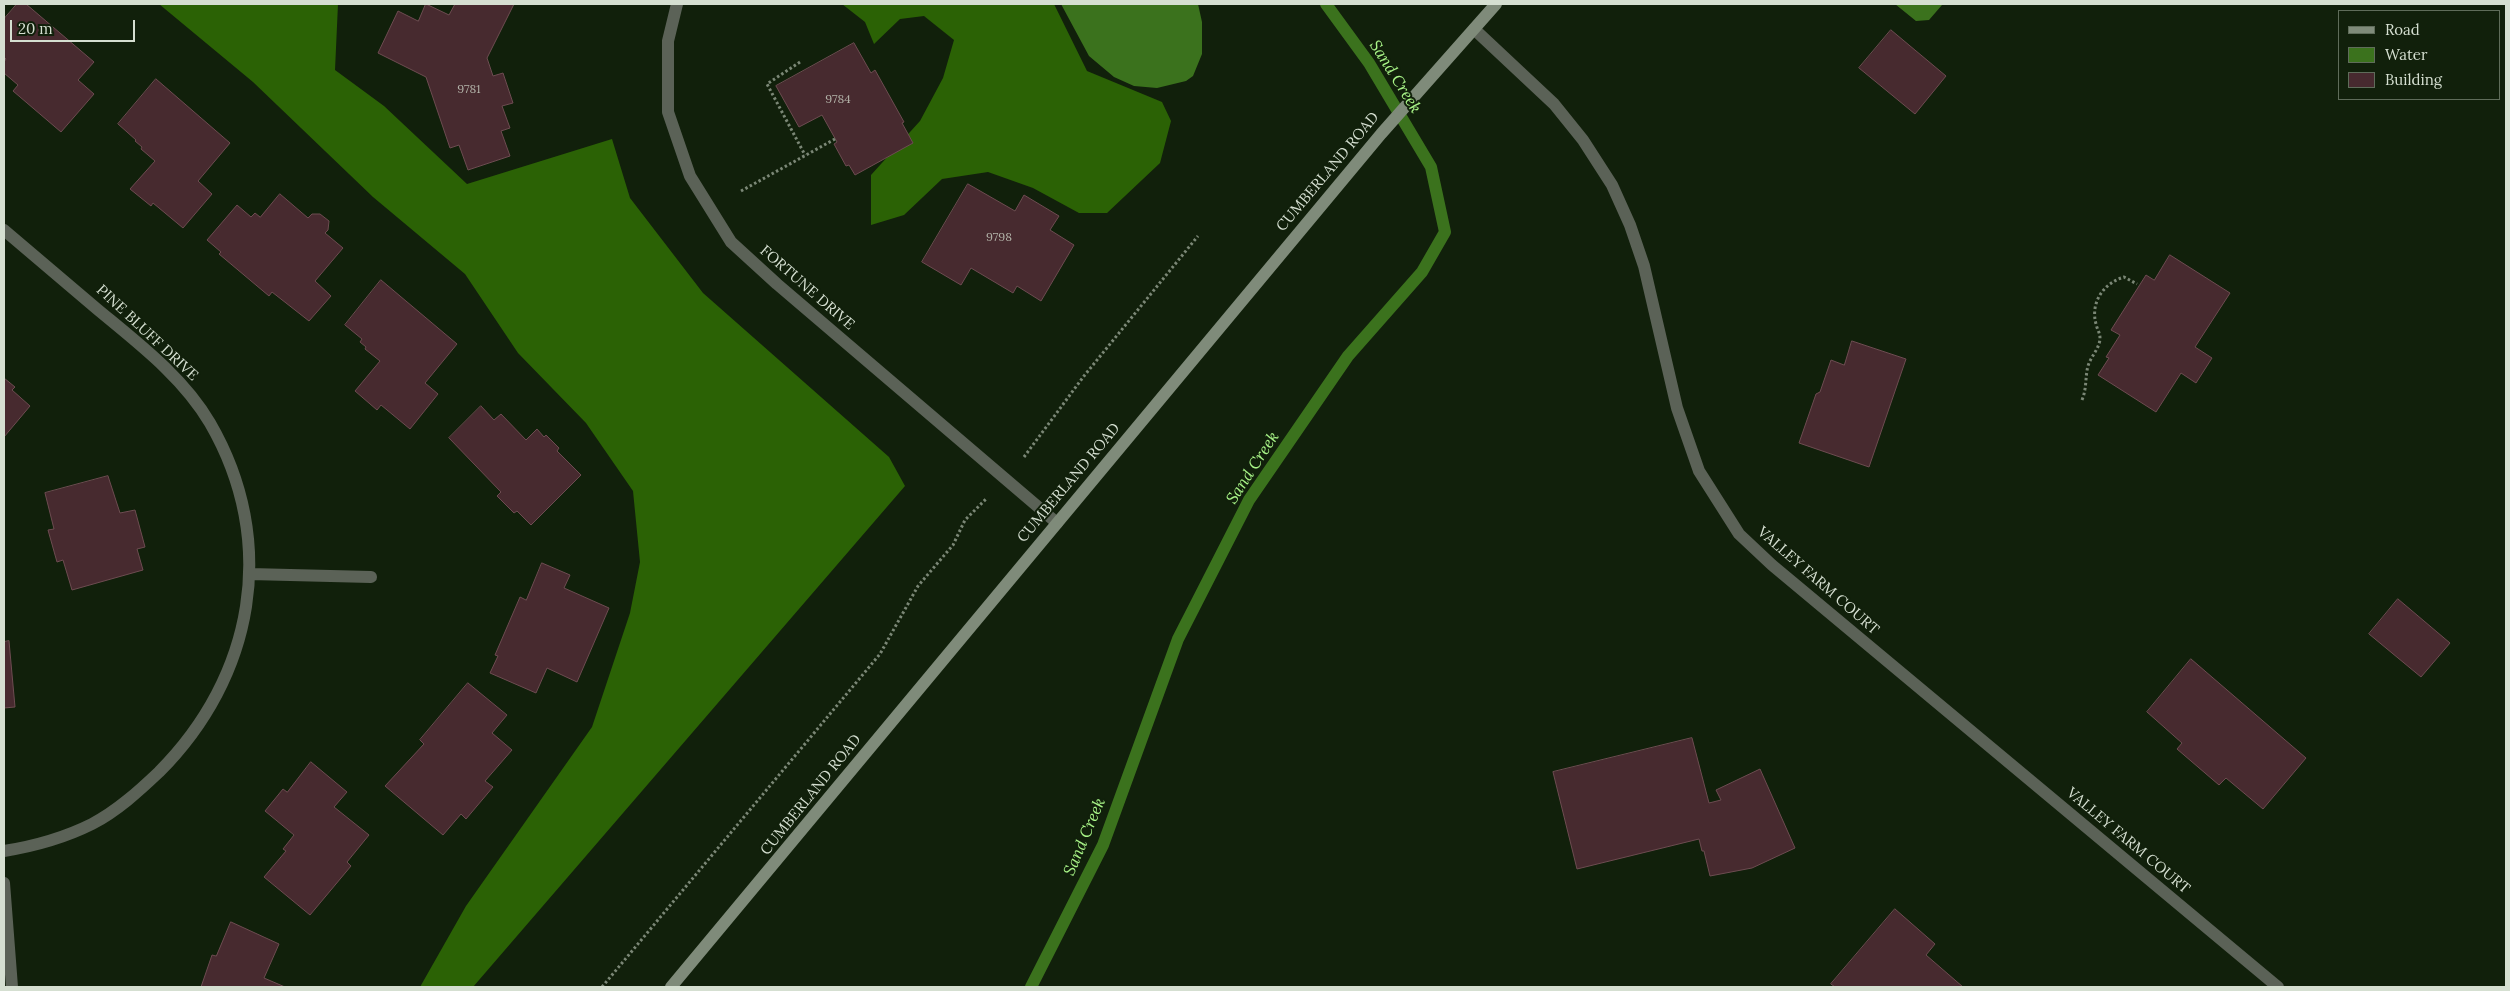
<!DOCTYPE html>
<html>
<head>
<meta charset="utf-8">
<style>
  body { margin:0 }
  #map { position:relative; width:2510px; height:991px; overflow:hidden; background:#11200b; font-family:Lora,serif }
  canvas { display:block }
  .frame { position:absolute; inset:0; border:5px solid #d5dfd1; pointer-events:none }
  .legend { position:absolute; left:2338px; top:10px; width:162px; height:90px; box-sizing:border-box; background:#11200b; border:1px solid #5f6c5a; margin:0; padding:6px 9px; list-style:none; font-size:15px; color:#d5dfd1 }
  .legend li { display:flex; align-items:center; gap:10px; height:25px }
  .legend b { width:25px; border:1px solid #5f6c5a }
  .scale { position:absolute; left:10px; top:20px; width:125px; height:22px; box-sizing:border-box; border:2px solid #d5dfd1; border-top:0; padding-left:6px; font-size:15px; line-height:18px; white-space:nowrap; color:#d5dfd1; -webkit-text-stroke:4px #11200b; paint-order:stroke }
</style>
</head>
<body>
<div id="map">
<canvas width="2510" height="991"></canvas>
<div class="frame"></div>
<ul class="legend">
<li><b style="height:6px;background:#7f8b7a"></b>Road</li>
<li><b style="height:14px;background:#3b721d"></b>Water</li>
<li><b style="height:14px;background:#472a2f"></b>Building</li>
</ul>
<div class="scale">20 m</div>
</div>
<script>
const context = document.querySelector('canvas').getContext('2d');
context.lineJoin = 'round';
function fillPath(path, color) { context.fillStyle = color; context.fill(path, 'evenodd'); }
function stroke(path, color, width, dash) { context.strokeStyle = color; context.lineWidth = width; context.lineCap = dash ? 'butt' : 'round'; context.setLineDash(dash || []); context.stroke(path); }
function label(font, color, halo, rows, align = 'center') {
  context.font = font + ' Lora,serif'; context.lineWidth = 4; context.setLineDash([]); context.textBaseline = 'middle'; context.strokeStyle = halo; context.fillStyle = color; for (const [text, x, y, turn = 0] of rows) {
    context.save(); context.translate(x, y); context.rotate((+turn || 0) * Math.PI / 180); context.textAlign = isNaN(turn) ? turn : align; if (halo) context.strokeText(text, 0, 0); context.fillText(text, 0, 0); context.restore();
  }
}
const forest = new Path2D(`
  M159 4H338L335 70 384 106 467 184 612 139 630 198 703 293 889 457 905 486 473 987H420L466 906 592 727 630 613 640 562 633 491 586 423 518 353 465 274 373 197 253 82Z
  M842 4H1054L1087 71 1162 102 1171 121 1160 163 1107 213H1079L1033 188 988 172 942 179 904 215 871 225V175L920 121 943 78 954 40 924 16 900 19 874 44 865 22Z`);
const water = new Path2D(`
  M1061 4H1198L1202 22V54L1193 76 1186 81 1157 88 1134 86 1114 77 1089 56Z
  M1895 4H1942V5L1929 20 1916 21Z`);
const stream = new Path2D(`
  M1031 987 1103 845 1178 639 1249 500 1348 356 1422 272 1445 232 1431 167 1369 63 1326 4`);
const building = new Path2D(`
  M17 4H26L94 62 78 80 94 94 61 132 13 91 18 85 4 73V62L6 59 4 57V19Z
  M426 4 449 15 455 4H514L487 58 493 76 503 73 513 103 502 106 510 128 501 131 510 156 468 170 459 145 450 148 426 77 378 53 398 11 418 21Z
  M1891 30 1946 76 1915 114 1859 68Z
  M854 43 871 73 875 70 904 122 902 123 913 143 855 175 849 165 846 166 834 144 837 142 822 115 799 127 776 86Z
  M156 79 230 143 198 181 212 194 183 228 153 203 151 206 130 189 155 161 141 149 142 147 135 141 136 140 118 124Z
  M968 184 1015 211 1024 195 1059 216 1050 230 1074 245 1041 301 1017 286 1013 293 971 268 961 285 922 262Z
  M280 194 308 218 312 214H320L329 221 328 230 325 233 343 248 315 281 331 296 309 321 272 292 269 296 219 254 221 252 207 240 237 205 251 217 255 213 260 217Z
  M2170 255 2230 293 2195 347 2212 358 2196 383 2181 373 2156 412 2098 375 2109 358 2106 357 2120 335 2111 330 2146 275 2154 280Z
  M381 280 457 344 425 383 438 394 410 429 381 405 377 410 355 391 380 361 365 349 366 347 360 342 362 339 345 325Z
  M1852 341 1906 359 1869 467 1799 443 1816 394 1820 392 1831 360 1844 365Z
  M4 378 15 387 12 390 30 406 4 437Z
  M481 406 494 420 501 414 526 440 537 429 544 437 546 435 559 448 557 451 581 475 531 525 517 511 514 513 497 496 501 492 449 438Z
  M108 476 120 513 135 510 145 547 137 549 143 570 72 590 63 560 57 562 48 530 54 529 45 493Z
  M542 563 570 575 564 588 609 608 577 682 547 668 536 693 490 673 498 656 495 655 520 597 526 600Z
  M2398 599 2450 643 2421 677 2369 634Z
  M9 641 15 707 4 708V642Z
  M2191 659 2306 758 2263 809 2226 778 2219 785 2177 749 2182 743 2147 712Z
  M468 683 507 715 492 733 512 750 485 781 493 787 466 819 461 814 443 835 385 786 424 744 420 740Z
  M1692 738 1709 803 1721 800 1716 790 1760 769 1795 848 1752 868 1710 876 1704 851H1702L1699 839 1577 869 1553 772Z
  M311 762 347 792 334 807 369 835 347 862 351 866 310 915 264 877 286 851 283 849 294 835 265 811 283 789 287 792Z
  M1895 909 1935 944 1926 955 1963 987H1835L1831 984Z
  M231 922 279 944 264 978 285 987H201L212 955 216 956Z`);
const path = new Path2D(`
  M800 62 767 84 805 155
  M741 191 835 139
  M2082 400C2087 388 2085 377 2088 366 2091 356 2100 348 2100 338 2100 333 2097 329 2096 324 2090 302 2104 283 2124 277L2137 284
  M1024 457 1084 376 1198 236
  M602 987 880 654 918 586 953 545 965 520 986 499`);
const street = new Path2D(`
  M677 4 668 41V112L690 176 731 242 777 284 1057 523
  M1474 29 1554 104 1583 140 1612 185 1630 225 1644 266 1677 408 1699 471 1739 534 1772 565 2278 987
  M4 230C35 256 66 283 97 309 138 343 183 377 210 423 279 542 254 677 159 772 139 791 117 811 92 824 64 838 35 846 4 851
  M250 574 371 577
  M4 883 12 987`);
const secondary = new Path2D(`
  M671 987 1381 134 1496 4`);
const numberNames = [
  ["9781",469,90],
  ["9784",838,100],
  ["9798",999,238]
];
const streetNames = [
  ["CUMBERLAND ROAD",1328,172,-50],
  ["FORTUNE DRIVE",807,288,41],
  ["PINE BLUFF DRIVE",147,333,43],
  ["CUMBERLAND ROAD",1069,483,-50],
  ["VALLEY FARM COURT",1818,581,41],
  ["CUMBERLAND ROAD",811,795,-51],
  ["VALLEY FARM COURT",2128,841,40]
];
const waterNames = [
  ["Sand Creek",1395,77,58],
  ["Sand Creek",1253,468,-57],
  ["Sand Creek",1085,837,-67]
];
fillPath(forest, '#2b6205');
fillPath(water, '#3b721d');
stroke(stream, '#3b721d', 12);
fillPath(building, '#472a2f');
stroke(building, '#6d4c51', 1);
stroke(path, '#7b8776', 3, [2.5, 2.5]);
stroke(street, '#5b6257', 12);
stroke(secondary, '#7f8b7a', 12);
label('12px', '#b2b2a8', null, numberNames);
label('15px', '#d5dfd1', '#11200b', streetNames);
label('italic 16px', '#a9f588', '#11200b', waterNames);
</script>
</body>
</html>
